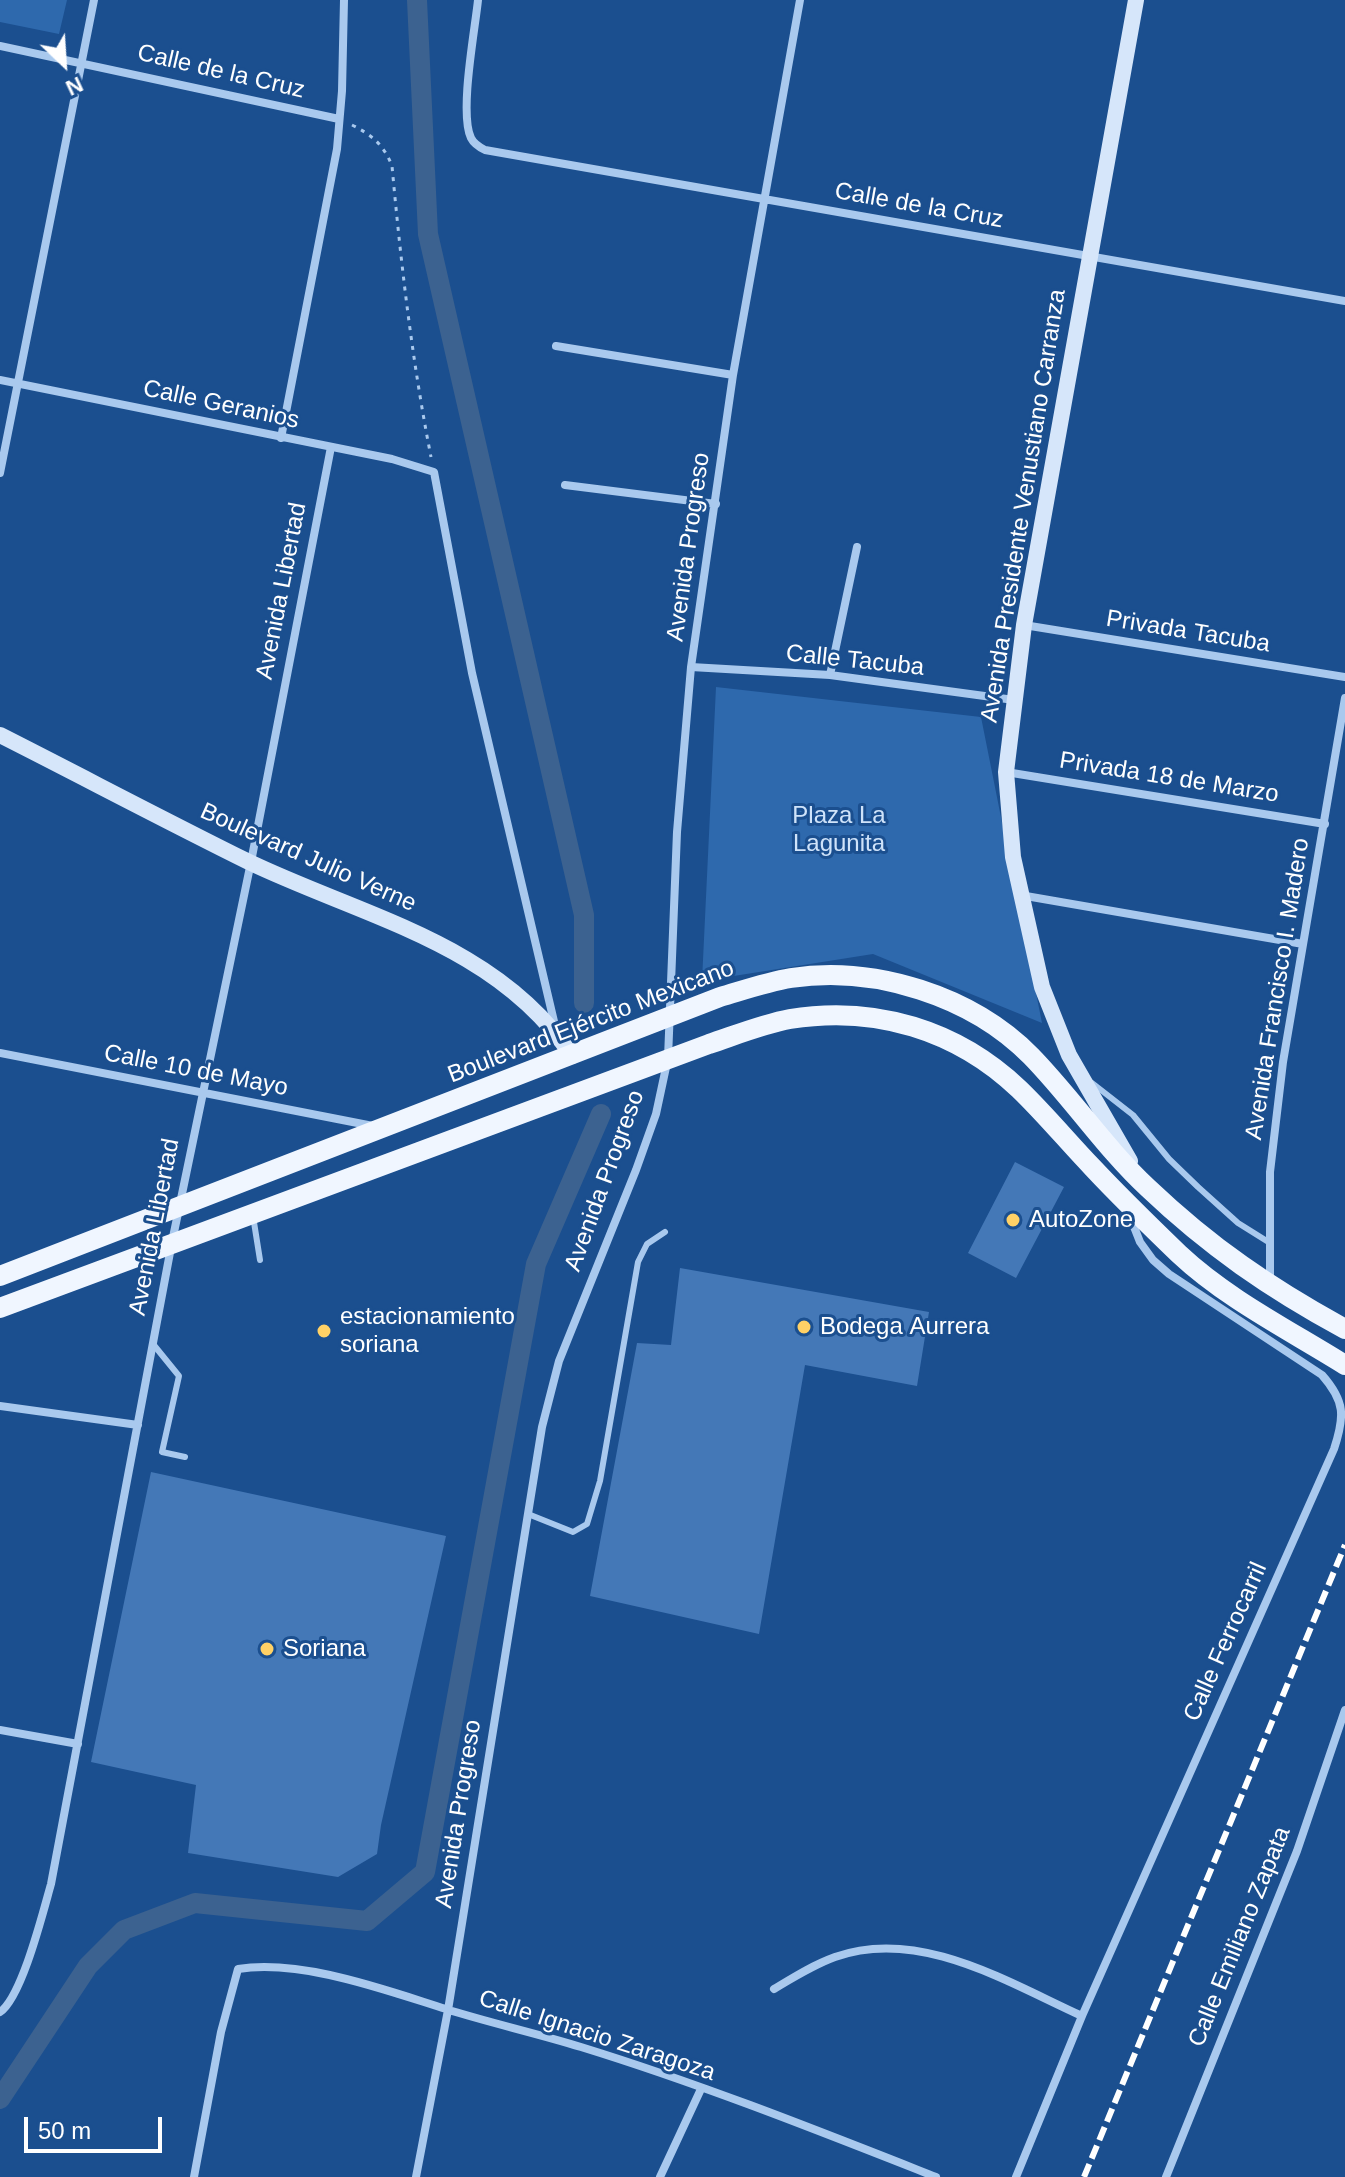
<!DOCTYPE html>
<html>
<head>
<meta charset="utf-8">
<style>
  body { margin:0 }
  #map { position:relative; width:1345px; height:2177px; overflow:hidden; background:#1b4f8f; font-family:Helvetica,sans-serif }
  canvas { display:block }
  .north { position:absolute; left:24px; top:24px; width:80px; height:80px; -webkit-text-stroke:6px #1b4f8f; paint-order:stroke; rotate:155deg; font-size:22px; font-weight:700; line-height:32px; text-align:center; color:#fff }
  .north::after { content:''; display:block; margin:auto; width:28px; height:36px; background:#fff; clip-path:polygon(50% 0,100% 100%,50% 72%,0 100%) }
  .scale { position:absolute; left:24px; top:2117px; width:138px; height:36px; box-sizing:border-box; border:4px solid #fff; border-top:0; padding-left:10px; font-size:24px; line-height:28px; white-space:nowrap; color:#fff; -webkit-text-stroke:6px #1b4f8f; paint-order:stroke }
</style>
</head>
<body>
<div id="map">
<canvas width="1345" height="2177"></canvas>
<div class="north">N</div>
<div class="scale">50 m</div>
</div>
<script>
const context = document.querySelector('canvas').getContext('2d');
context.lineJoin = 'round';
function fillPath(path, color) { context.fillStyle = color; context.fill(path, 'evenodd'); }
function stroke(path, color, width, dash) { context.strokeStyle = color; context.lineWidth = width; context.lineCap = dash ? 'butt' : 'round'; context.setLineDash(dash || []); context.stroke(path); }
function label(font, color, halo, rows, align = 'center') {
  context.font = font + ' Helvetica,sans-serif'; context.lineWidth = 6; context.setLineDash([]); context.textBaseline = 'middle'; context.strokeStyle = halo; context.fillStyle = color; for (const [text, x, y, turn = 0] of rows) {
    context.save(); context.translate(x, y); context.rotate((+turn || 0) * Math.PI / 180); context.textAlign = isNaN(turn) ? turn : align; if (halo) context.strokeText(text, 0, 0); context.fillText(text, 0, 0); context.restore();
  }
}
const green = new Path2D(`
  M0 0H67L59 34 0 22Z
  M716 687 981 717 1042 1023 873 954 702 981Z`);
const canal = new Path2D(`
  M417 0 428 234 584 915V1003
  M0 2099 88 1966 124 1930 195 1903 367 1921 425 1872 536 1264 601 1114`);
const building = new Path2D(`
  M1015 1162 1064 1187 1016 1278 968 1253Z
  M680 1268 929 1312 917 1386 805 1365 759 1634 590 1596 637 1343 671 1345Z
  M151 1472 446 1536 381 1825 377 1854 338 1877 188 1853 196 1785 91 1762Z`);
const path = new Path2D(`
  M352 125C372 135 384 145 392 166 401 264 412 360 431 457`);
const lane = new Path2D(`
  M1092 1083 1133 1115 1169 1159 1198 1187 1238 1223 1270 1243
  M253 1216 260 1260
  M153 1344 179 1376 162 1452 185 1457
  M528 1514 573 1532 587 1524 600 1481 638 1262 647 1244 665 1232`);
const street = new Path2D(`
  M478 0C475 30 459 113 471 138 474 144 479 147 485 150L1345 301
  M0 46 339 119
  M556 346 733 375
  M0 380 392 459 434 472 472 673 556 1030
  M281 438 337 149 342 91 344 0
  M0 473 94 0
  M565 485 716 504
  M1024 625 1345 677
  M691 667 830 675 1014 700
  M830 675 857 547
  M1006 772 1325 824
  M1020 895 1303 944
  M0 1053 373 1126
  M1270 1282V1172L1283 1062 1345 698
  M0 1406 138 1425
  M0 1730 78 1744
  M774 1989C794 1977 813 1965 835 1957 919 1927 1007 1982 1082 2016
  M0 2012C22 1997 43 1912 51 1884L172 1242 251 862 331 447
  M194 2177 221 2032 238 1969C302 1959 385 1990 446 2009 490 2023 536 2033 581 2047 701 2084 819 2131 936 2177
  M416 2177 448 2010 542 1427 559 1361 636 1170 656 1114 668 1058 677 832 691 667 733 375 800 0
  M660 2177 701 2089
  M1016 2177 1082 2016 1334 1449C1345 1416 1345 1401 1322 1375L1169 1274 1153 1260 1140 1242 1129 1214
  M1166 2177 1297 1851 1345 1710`);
const secondary = new Path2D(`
  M0 735C83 777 166 821 249 862 364 917 498 944 572 1056
  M1130 1161 1069 1055 1042 987 1013 857 1006 772 1024 625 1136 0`);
const primary = new Path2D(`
  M0 1276 720 997C744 990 767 982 791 978 874 965 972 996 1031 1056 1072 1098 1105 1148 1148 1188 1210 1247 1270 1288 1345 1329
  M0 1308 709 1044C736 1035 763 1024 790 1019 875 1005 957 1030 1019 1089 1045 1114 1068 1142 1093 1168 1121 1198 1150 1226 1179 1254 1227 1299 1289 1330 1345 1365`);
const rail = new Path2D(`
  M1084 2177 1345 1545`);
const markers = [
  [1013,1220,8,"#ffd166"],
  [804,1327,8,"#ffd166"],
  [324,1331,8,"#ffd166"],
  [267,1649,8,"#ffd166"]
];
const streetNames = [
  ["Calle de la Cruz",221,72,13],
  ["Calle de la Cruz",919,206,10],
  ["Calle Geranios",221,405,12],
  ["Avenida Presidente Venustiano Carranza",1024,506,-81],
  ["Avenida Progreso",689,547,-82],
  ["Avenida Libertad",282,591,-79],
  ["Privada Tacuba",1188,632,9],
  ["Calle Tacuba",855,661,6],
  ["Privada 18 de Marzo",1169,778,9],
  ["Boulevard Julio Verne",308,858,24],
  ["Avenida Francisco I. Madero",1278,989,-81],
  ["Boulevard Ejército Mexicano",591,1022,-21],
  ["Calle 10 de Mayo",196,1071,11],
  ["Avenida Progreso",605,1181,-70],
  ["Avenida Libertad",155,1227,-79],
  ["Calle Ferrocarril",1226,1642,-66],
  ["Avenida Progreso",459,1814,-81],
  ["Calle Emiliano Zapata",1240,1937,-68],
  ["Calle Ignacio Zaragoza",597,2036,18]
];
const parkNames = [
  ["Plaza La",839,816],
  ["Lagunita",839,844]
];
const poiNames = [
  ["AutoZone",1029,1220],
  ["estacionamiento",340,1317],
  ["soriana",340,1345],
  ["Bodega Aurrera",820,1327],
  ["Soriana",283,1649]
];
fillPath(green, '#2e69ad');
stroke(canal, '#3c6290', 20);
fillPath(building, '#4478b7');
stroke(path, '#a9c9ee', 3, [4, 6]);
stroke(lane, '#a9c9ee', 6);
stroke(street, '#a9c9ee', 8);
stroke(secondary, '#d6e6fa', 16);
stroke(primary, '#f0f6ff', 20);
stroke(rail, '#fff', 6, [14, 6]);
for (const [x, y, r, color] of markers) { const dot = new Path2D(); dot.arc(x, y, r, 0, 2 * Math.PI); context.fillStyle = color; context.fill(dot); stroke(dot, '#1b4f8f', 3); }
label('24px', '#fff', '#1b4f8f', streetNames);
label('24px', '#cfe3fa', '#1b4f8f', parkNames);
label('24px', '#fff', '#1b4f8f', poiNames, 'left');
</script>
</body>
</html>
